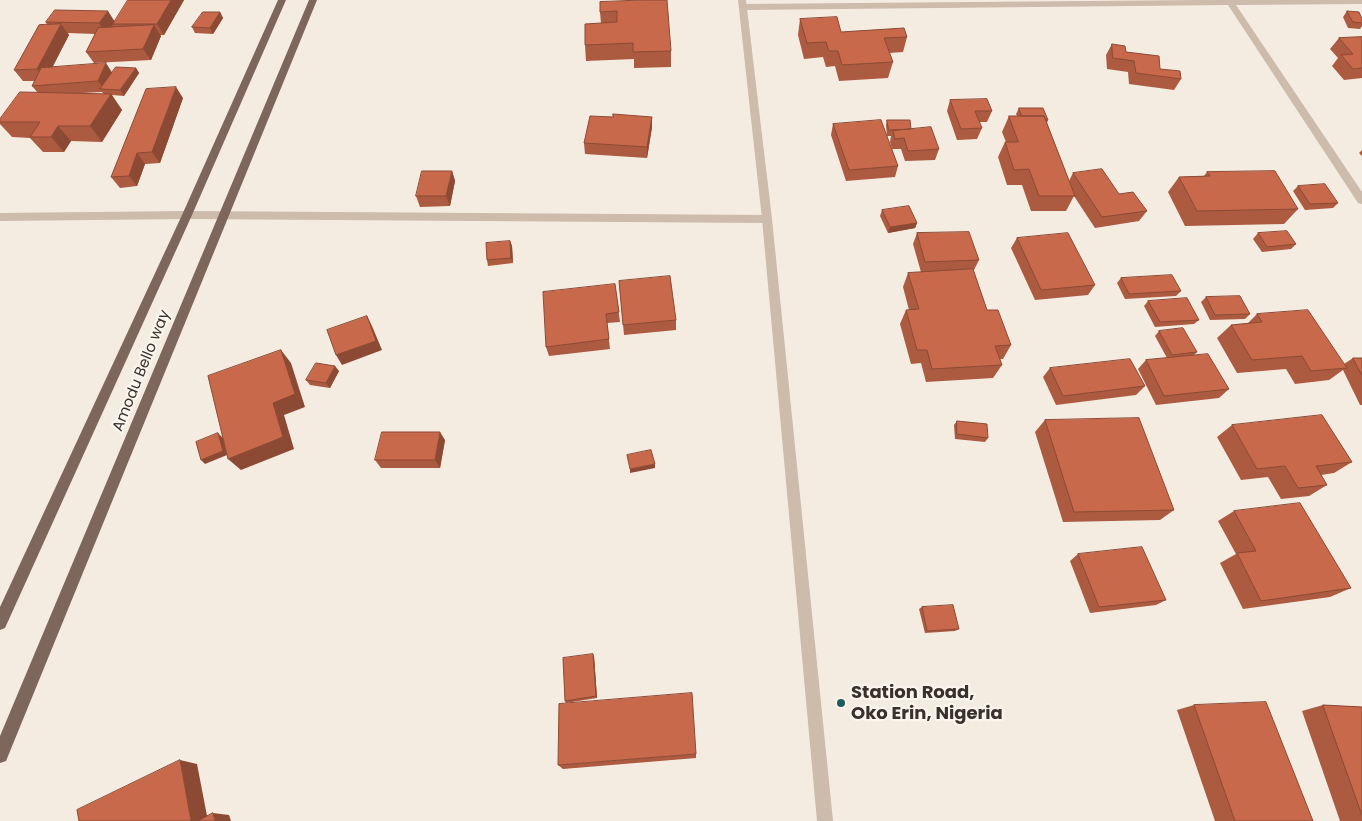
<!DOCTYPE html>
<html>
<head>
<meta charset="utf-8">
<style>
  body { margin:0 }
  canvas { display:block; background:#f4ebe1 }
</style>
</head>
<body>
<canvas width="1362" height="821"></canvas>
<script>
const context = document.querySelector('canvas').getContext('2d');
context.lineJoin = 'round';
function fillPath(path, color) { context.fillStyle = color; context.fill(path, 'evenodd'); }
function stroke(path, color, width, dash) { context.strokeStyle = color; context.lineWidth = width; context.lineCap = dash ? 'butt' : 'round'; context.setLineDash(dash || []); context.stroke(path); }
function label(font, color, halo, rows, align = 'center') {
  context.font = font + ' Poppins,sans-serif'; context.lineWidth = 4.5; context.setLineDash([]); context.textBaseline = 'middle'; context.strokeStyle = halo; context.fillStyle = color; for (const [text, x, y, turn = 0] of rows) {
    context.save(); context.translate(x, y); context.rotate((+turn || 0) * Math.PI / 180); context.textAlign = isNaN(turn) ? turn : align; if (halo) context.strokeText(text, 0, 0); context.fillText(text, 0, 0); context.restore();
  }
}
const minor = new Path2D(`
  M1203 0H1362V4L1236 5 1362 192V204L1358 203 1228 5 743 10 739 7 743 4Z
  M187 211 767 215 772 219 767 223 187 219 0 221V213Z`);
const tertiary = new Path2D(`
  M738 0H746L772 219 833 821H817L762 219Z`);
const primary = new Path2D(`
  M278 0H286L192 215 5 628 0 630V607L182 215Z
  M309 0H317L6 761 0 763V736Z`);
const wall = new Path2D(`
  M184 0 164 35H160L161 36 151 60 94 63 86 52 95 34 68 33 69 35 52 67 112 72 136 68 139 73 124 96 112 95 122 110 102 142 71 141 64 152H43L30 138 12 137 0 124V119L38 93 32 86 35 81H23L14 70 47 25 46 22 115 21ZM102 92 104 94 82 93Z
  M642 0 671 51V67L634 68V59L586 61 585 45 601 23 600 12Z
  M1347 11 1362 19V26L1360 29 1348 28 1343 17Z
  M220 12 223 18 213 34 195 33 192 27Z
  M800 19 841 32 907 37 903 52 889 53 893 62 888 78 839 81 835 66 826 67 823 57 804 59 798 35Z
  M1362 37V78L1344 80 1332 66 1338 58 1330 49 1339 38Z
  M1112 44 1126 52 1181 79 1174 90 1129 84 1128 72 1107 69 1106 55Z
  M183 98 160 163 145 164 137 186 120 188 111 177Z
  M950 100 992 111 987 122H979L982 128 977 139 957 140 947 111Z
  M1019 108 1048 120 1047 123 1069 181 1073 173 1119 194 1147 211 1139 221 1095 228 1074 196 1066 211H1031L1022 185H1007L998 157 1005 142H1006L1002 132 1009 116H1017L1016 114Z
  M613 117H652V127L647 158 585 154 584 143Z
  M887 120 911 129 939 149 935 160 905 161 901 149H892L890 142 891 136H887L886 125Z
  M833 124 898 166 895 177 846 181 831 135Z
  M1362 150V156L1359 153Z
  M452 171 455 181 450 206 420 207 416 196Z
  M1207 172 1298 209 1284 224 1185 226 1168 192 1179 177 1204 176Z
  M1298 186 1338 203 1333 208 1305 210 1293 191Z
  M882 210 917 223 915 228 888 233 880 216Z
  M917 233 979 260 974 270H973L987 310 1011 345 1003 359H1000L1002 365 993 378 926 382 921 363 911 364 900 324 906 310H909L903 287 908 273 921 272 913 244Z
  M1258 233 1296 244 1291 249 1262 252 1253 239Z
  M1017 238 1095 285 1088 295 1035 300 1011 248Z
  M510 241 512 246 513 263 488 266 487 260Z
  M1121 278 1181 291 1176 296 1125 299 1117 283Z
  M619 281 676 320V330L624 335Z
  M615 284 620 322 607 323 610 349 549 356 546 347Z
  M1206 297 1250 314 1245 319 1210 320 1201 302Z
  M1148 301 1199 320 1194 324 1155 327 1144 306Z
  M1257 314 1344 364 1353 358H1362V405H1360L1343 370 1329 380 1295 384 1286 369 1237 373 1217 338 1231 325 1248 323Z
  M1159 331 1197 352 1194 355 1229 389 1219 398 1156 405 1138 369 1146 360 1167 358 1155 336Z
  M1050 368 1145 386 1136 395 1056 405 1043 377Z
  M339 371 330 388 310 385 306 380Z
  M1045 420 1174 510 1160 520 1063 522 1035 432Z
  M957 421 988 438 985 442 955 439 954 425Z
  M1232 425 1352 462 1334 473 1321 475 1327 485 1309 496 1281 499 1268 477 1241 480 1217 437Z
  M445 440 440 468H381L375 460Z
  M1234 511 1351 588 1330 597 1243 609 1220 563 1236 554 1218 521Z
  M1078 554 1166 600 1156 605 1090 613 1070 561Z
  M922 607 959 629 955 631 925 633 919 609Z
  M594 656 597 698 566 703 565 701Z
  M1194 705 1313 821H1215L1177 710Z
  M1323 705 1362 707V821H1340L1302 711Z
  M696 754V758L563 769 558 765Z`);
const shadedWall = new Path2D(`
  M171 0H184L164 35 157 24Z
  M108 11 115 22 106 34 99 23Z
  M220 12 223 18 213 34 210 28Z
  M61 24 69 35 46 80 37 69Z
  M154 25 161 36 151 60 143 49Z
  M106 63 113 74 105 90 98 81Z
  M136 68 139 73 124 96 120 90Z
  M176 87 183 98 160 163 152 152Z
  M111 94 122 110 102 142 90 126Z
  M652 117V127L647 158V147Z
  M58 126 71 141 64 152 51 137Z
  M137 153 145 164 137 186 129 176Z
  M452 171 455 181 450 206 446 196Z
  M917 223 915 228 888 233 890 227Z
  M510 241 512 246 513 263 511 258Z
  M367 316 372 326 382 350 342 365 336 355Z
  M281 350 291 363 305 407 284 415 294 449 241 470 228 459 273 403Z
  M335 366 339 371 330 388 326 383Z
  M440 432 445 440 440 468 435 460Z
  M218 433 223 438 227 455 205 464 201 460Z
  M655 464V468L630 473V469Z
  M593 654 594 656 597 698 596 696Z
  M180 760 197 764 208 821H191Z
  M213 813 229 815 231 821H215Z`);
const building = new Path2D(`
  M128 0H171L157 24H113Z
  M642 0H667L671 51 633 52V43L585 45V24L617 22V11L600 12V2Z
  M55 10 108 11 99 23 46 22Z
  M1347 11 1359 12 1362 19V23L1353 22Z
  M203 12H220L210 28 192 27Z
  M837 17 841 32 904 28 907 37 884 38 893 62 842 65 838 51H829L826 42 807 43 800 19Z
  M61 24 37 69 14 70 39 25Z
  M154 25 143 49 86 52 98 28Z
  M1362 37V68L1353 69 1341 55 1353 54 1339 38Z
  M1112 44 1125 46 1126 52 1159 56 1160 69 1180 71 1181 79 1136 73 1134 61 1113 58Z
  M106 63 98 81 32 86 41 68Z
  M116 67 136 68 120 90 100 89Z
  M176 87 152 152 137 153 129 176 111 177 146 89Z
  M20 92 111 94 90 126H58L51 137H30L40 122H0V119Z
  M987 99 992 111H975L982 128 961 129 950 100Z
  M1019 108H1043L1048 120H1046L1044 116H1022Z
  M613 114 652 117 647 147 584 143 590 116 613 117Z
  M1009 116H1044L1075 196H1039L1029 169 1014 170 1005 142H1018Z
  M881 120 898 166 849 170 833 124Z
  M887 120H910L911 129 889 130Z
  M931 127 939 149 908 151 904 138 895 139 893 131Z
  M1102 169 1119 194 1133 192 1147 211 1102 217 1073 173Z
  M422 171H452L446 196H416Z
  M1275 171 1298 209 1197 211 1179 177 1210 176 1207 172Z
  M1325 184 1338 203 1310 204 1298 186Z
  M909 206 917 223 890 227 882 210Z
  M1287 231 1296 244 1267 247 1258 233Z
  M969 232 979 260 925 262 917 233Z
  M1068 233 1095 285 1041 290 1017 238Z
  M510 241 511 258 487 260 486 243Z
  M973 269 987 310H998L1011 345 995 346 1002 365 932 369 927 350H917L906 310 919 309 908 273Z
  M1172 275 1181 291 1129 294 1121 278Z
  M670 276 676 320 623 325 619 281Z
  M615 284 619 312 606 314 609 339 546 347 543 292Z
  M1240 296 1250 314 1215 315 1206 297Z
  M1187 298 1199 320 1160 322 1148 301Z
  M1308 310 1347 368 1311 371 1302 356 1252 360 1231 325 1262 322 1257 314Z
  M367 316 376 341 336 355 327 330Z
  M1183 328 1197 352 1172 355 1159 331Z
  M281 350 295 394 273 403 283 437 228 459 208 376Z
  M1208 354 1229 389 1164 396 1146 360Z
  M1353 358H1362V375Z
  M1130 359 1145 386 1063 396 1050 368Z
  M316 363 335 366 326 383 306 380Z
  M1322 415 1352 462 1316 466 1327 485 1298 488 1285 466 1257 469 1232 425Z
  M1139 418 1174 510 1074 512 1045 420Z
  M957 421 987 424 988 438 957 434Z
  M382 432H440L435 460H375Z
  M218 433 223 451 201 460 196 442Z
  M651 450 655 464 630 469 627 455Z
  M1300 503 1351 588 1261 601 1237 553 1256 551 1234 511Z
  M1142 547 1166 600 1099 607 1078 554Z
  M953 605 959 629 927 631 922 607Z
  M593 654 596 696 565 701 563 658Z
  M692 693 696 754 558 765 559 704Z
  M1266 702 1313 821H1235L1194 705Z
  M1323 705 1362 707V815Z
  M180 760 191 821H79L77 810Z
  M213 813 215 821H198Z`);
const markers = [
  [841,703,5,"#1f5a5e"]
];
const streetNames = [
  ["Amodu Bello way",142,371,-68]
];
const nearPoinames = [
  ["Station Road,",851,693],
  ["Oko Erin, Nigeria",851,714]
];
fillPath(minor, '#cdbbac');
fillPath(tertiary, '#cdbbac');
fillPath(primary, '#7d675c');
fillPath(wall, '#ac5a40');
fillPath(shadedWall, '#8c4a34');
fillPath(building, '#c8694b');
stroke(building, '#8c4a34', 1);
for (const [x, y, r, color] of markers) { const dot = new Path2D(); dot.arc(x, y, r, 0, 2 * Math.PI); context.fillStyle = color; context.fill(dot); stroke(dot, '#fbf5ee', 2); }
label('15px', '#3b302b', '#fbf5ee', streetNames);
label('bold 18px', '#3b302b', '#fbf5ee', nearPoinames, 'left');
</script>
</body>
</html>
